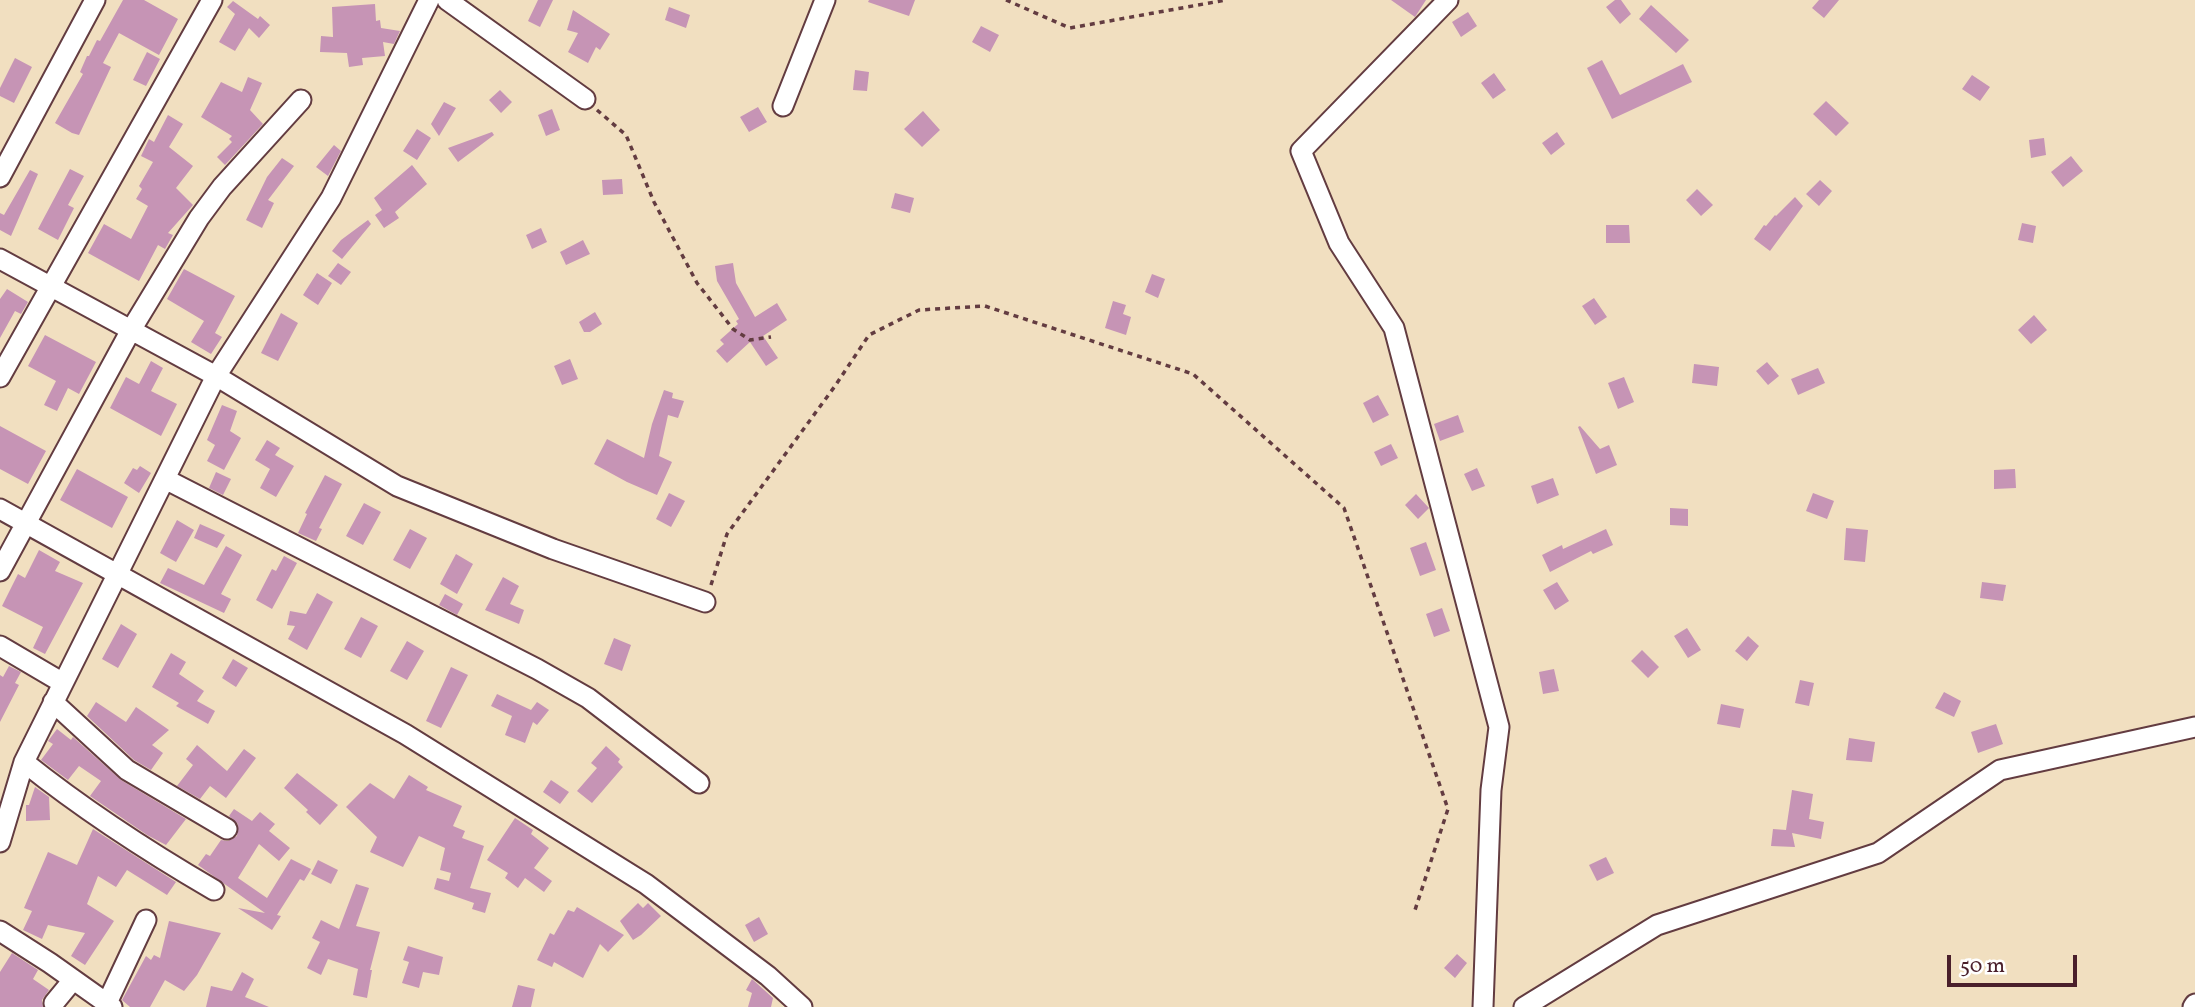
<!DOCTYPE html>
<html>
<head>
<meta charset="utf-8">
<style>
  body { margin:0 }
  #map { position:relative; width:2195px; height:1007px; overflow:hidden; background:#f1dfc0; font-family:Vollkorn,serif }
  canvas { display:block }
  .scale { position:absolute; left:1947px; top:955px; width:130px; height:32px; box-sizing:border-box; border:4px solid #4a1f2b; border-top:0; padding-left:9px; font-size:21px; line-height:24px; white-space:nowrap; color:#4a1f2b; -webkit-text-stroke:5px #fff; paint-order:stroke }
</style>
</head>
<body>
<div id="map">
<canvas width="2195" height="1007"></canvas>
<div class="scale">50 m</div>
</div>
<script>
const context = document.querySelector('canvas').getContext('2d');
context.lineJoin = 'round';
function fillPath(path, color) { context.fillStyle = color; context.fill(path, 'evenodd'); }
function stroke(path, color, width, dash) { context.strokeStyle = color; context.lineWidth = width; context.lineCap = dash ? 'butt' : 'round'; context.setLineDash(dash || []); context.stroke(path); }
const building = new Path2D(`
  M123 0H144L178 19 159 55 119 33 103 63 111 67 79 135 72 133 55 123 83 74 80 72 87 56H89L97 40 100 41Z
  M538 0H553L540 27 528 21Z
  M869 0H915L909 16 868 2Z
  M1391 0H1426L1415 17Z
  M1615 0H1621L1631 14 1620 24 1606 7Z
  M1819 0H1839L1824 18 1812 8Z
  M233 1 258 19 260 16 270 25 259 38 249 28 235 51 219 42 235 14 227 7Z
  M375 4 376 21 380 20 381 28 400 31 394 44 383 42 385 56 362 58 363 65 349 67 347 53 320 52 321 36 333 37 332 7Z
  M1651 5 1689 40 1676 53 1639 19Z
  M669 7 690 15 686 28 665 20Z
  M573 10 610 34 600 50 596 47 588 63 568 52 578 33 567 30Z
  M1468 12 1477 26 1461 37 1452 22Z
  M981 26 999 35 990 52 972 42Z
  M147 52 160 59 146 86 133 80Z
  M15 58 32 67 14 103 0 96V88Z
  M1602 60 1620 95 1683 64 1692 82 1612 119 1587 68Z
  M855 70 869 72 867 91 853 90Z
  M1494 73 1506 90 1493 99 1481 83Z
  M1972 75 1990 87 1980 101 1962 89Z
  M248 77 262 83 250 110 263 124 225 165 217 157 232 142 229 139 232 136 201 117 221 82 242 92Z
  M500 90 512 102 501 113 489 100Z
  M1826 101 1849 123 1836 136 1813 114Z
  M444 102 456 108 439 136 431 124Z
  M758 107 767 122 749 132 740 117Z
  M552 109 560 130 546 136 538 115Z
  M923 111 940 130 922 147 904 129Z
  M168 115 183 124 169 147 193 166 176 188 193 205 168 233 173 235 165 249 158 245 139 281 88 253 104 224 131 239 148 206 136 199 142 189 139 186 153 162 141 156 149 139 154 142Z
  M417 129 431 138 417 160 403 151Z
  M492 132 494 135 458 162 448 148Z
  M1557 132 1565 144 1551 155 1542 143Z
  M2044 138 2046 155 2031 158 2029 140Z
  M334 145 341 151 328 176 316 167Z
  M2071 156 2083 171 2063 187 2051 172Z
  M282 158 294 166 268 200 274 203 262 228 246 220 267 177Z
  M412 165 427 184 395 212 399 218 384 228 375 215 382 210 374 198Z
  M70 169 84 176 68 205 74 208 58 240 38 229Z
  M30 170 38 174 11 236 0 230V213L4 215Z
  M622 179 623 194 603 195 602 180Z
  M1820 180 1832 191 1819 206 1806 194Z
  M1697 189 1713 205 1701 216 1686 200Z
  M895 193 914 198 910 213 891 208Z
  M1795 197 1803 206 1770 251 1754 239 1764 225 1766 226 1775 215 1776 216Z
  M368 220 371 224 342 259 332 251 341 240Z
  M2022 223 2036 226 2033 243 2018 240Z
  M1606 225H1629L1630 243H1606Z
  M541 228 547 242 532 249 526 235Z
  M583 240 590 254 566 265 560 252Z
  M338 263 351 272 341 285 328 276Z
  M733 263 736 283 755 317 777 303 787 320 763 336 778 358 766 366 750 342 727 363 716 351 724 344 720 340 738 324 736 321 739 319 717 281 715 266Z
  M184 269 235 296 215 333 222 337 211 354 191 342 204 321 167 299Z
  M317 273 332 283 318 305 303 295Z
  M1152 274 1165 279 1158 298 1145 292Z
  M7 289 28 302 21 314 15 311 0 338V299Z
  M1594 298 1607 317 1595 325 1582 306Z
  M1113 301 1126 305 1123 314 1131 317 1126 335 1105 328Z
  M595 312 602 324 590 332H584L579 322Z
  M281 313 298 323 278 361 261 353Z
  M2034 315 2047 330 2031 344 2018 330Z
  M45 335 96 362 79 394 68 388 57 411 44 405 56 381 28 366Z
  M570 359 578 379 562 385 554 366Z
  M151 361 163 368 151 391 177 404 161 436 110 408 126 377 139 384Z
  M1767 362 1779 376 1768 385 1756 371Z
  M1694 364 1719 367 1717 386 1692 383Z
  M1818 368 1825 383 1798 395 1791 379Z
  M1624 377 1634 402 1618 409 1608 383Z
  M664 390 673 393 672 398 684 401 678 418 668 415 659 456 672 462 657 495 627 482 594 464 607 439 644 458 652 424Z
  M1378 395 1389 415 1373 423 1363 403Z
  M222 405 237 411 230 431 241 438 224 470 207 461 215 445 207 440Z
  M1458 415 1464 432 1440 441 1434 424Z
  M0 426 46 451 28 484 0 469Z
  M1580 426 1600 449 1609 445 1617 465 1596 474 1578 427Z
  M267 440 280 448 275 455 294 466 276 497 260 488 270 469 255 460Z
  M1391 444 1398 458 1381 466 1374 452Z
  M140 466 151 473 139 493 124 483 133 468 137 470Z
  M1477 468 1485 486 1472 491 1464 474Z
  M77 469 128 497 112 528 60 500Z
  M2015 469 2016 488 1994 489V470Z
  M216 472 231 479 223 495 209 488Z
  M325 475 342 484 319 528 322 529 316 541 298 533 307 514 305 513Z
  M1553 478 1559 495 1537 504 1531 486Z
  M669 493 685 501 671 527 656 519Z
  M1813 493 1834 501 1827 519 1806 511Z
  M1416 494 1429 508 1418 519 1405 505Z
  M364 503 381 512 363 545 346 536Z
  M1670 508 1688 509V526L1670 525Z
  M177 520 194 530 176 562 160 553Z
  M200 524 225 535 217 548 194 538Z
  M1846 528 1868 530 1865 562 1844 560Z
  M410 529 427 538 410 569 393 560Z
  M1606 529 1613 545 1593 554 1591 551 1550 572 1542 555 1562 545 1563 549Z
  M1426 542 1436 570 1420 576 1410 548Z
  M226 546 242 555 221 594 231 599 224 613 160 583 168 568 204 585Z
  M39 550 60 562 55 571 83 583 45 654 33 648 43 627 2 606 18 574 25 578Z
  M456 554 473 564 457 594 440 584Z
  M284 556 297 563 272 609 256 600 272 569 276 571Z
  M503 577 519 586 510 604 524 610 519 624 485 610Z
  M1557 582 1569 601 1555 610 1543 590Z
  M1982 582 2006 585 2003 601 1980 598Z
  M317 593 333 602 307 650 288 639 295 626 287 625 290 611 306 614Z
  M445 594 463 604 457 615 439 605Z
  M1442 608 1450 631 1434 637 1426 614Z
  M361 617 378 626 361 658 344 649Z
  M121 624 137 634 118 668 102 659Z
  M1687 628 1701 650 1688 658 1674 636Z
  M1748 636 1759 646 1747 661 1735 651Z
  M614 638 631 645 622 671 604 664Z
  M407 641 424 651 407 680 390 671Z
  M1642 650 1659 667 1648 678 1631 661Z
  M171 653 186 662 179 674 204 691 197 701 215 711 208 724 176 706 179 703 152 687Z
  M233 659 248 668 236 687 222 678Z
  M9 666 21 672 15 683 19 685 0 722V675L3 677Z
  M451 667 468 675 441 728 426 721Z
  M1554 669 1559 691 1543 694 1539 672Z
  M1800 680 1814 683 1809 706 1795 703Z
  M1944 692 1961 701 1954 717 1935 708Z
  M497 694 531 710 537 702 549 710 537 725 533 722 525 743 505 735 512 716 491 706Z
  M96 702 126 722 136 707 169 730 152 745 163 753 151 770 134 760 87 716Z
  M1721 704 1744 709 1740 728 1717 724Z
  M1996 724 2003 744 1978 753 1971 732Z
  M57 729 71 740 73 737 121 780 186 819 166 845 147 835 90 796 101 781 79 766 68 780 41 760 53 744 48 741Z
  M1849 738 1875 742 1872 762 1846 760Z
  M197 745 227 771 244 749 256 758 226 798 210 786 200 799 177 786 193 765 186 759Z
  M606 746 620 759 618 762 623 767 592 803 577 791 597 768 591 763Z
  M297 773 338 805 320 825 306 812 308 810 284 788Z
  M409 775 428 787 426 790 462 806 453 826 465 831 462 838 484 846 470 888 491 893 485 913 472 909 474 903 434 889 437 878 449 881 451 873 440 870 445 848 419 836 403 867 370 852 377 837 346 807 370 783 394 799Z
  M551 780 569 792 560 804 543 792Z
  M35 787 49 797 50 820 26 821V805H29Z
  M1792 790 1813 794 1809 819 1824 822 1821 839 1792 833 1795 847 1771 846 1773 829 1786 830Z
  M234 809 252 821 260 812 275 824 269 831 290 848 279 861 259 844 238 878 267 898 291 859 311 869 304 881 300 879 277 915 281 916 272 930 238 908 265 913 198 865 206 854 210 856 221 840 228 841 237 836 238 824 229 816Z
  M515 818 533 830 531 834 549 848 534 868 552 881 544 892 525 878 518 888 505 878 508 873 487 860Z
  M93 829 176 882 167 895 127 870 116 887 98 876 87 904 114 921 85 965 71 956 85 933 48 925 42 939 23 930 32 911 24 908 48 852 77 865Z
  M1606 857 1614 873 1597 881 1589 865Z
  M318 860 338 870 331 884 311 874Z
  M356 884 369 888 356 926 380 932 370 970H372L367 998 353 995 358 969 328 959 321 975 307 968 320 942 312 938 321 920 339 929Z
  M638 903 643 908 648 903 661 916 641 935 633 940 620 921Z
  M577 907 624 935 608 952 600 944 583 978 554 962 552 967 537 960 550 933 554 935 568 910 574 912Z
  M759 917 768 934 754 942 745 925Z
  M169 921 221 933 197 975 184 991 165 980 150 1007H130L122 1000 146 956 151 960 154 955 160 958Z
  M408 946 443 957 439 975 423 972 419 988 402 983 409 962 403 960Z
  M12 953 38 970 33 979 49 990 42 1000 43 1007H0V972Z
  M1457 954 1467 963 1455 978 1444 968Z
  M242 972 254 979 245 997 269 1007H206L211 986 232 991Z
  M752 979 773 998 771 1007H748L752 993 746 990Z
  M518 985 535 989 531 1007H512Z`);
const path = new Path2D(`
  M1006 0 1070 28 1226 0
  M597 110 626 135 654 202 697 283 733 329 750 340 771 337
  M711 585 727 534 835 386 869 335 919 310 985 306 1193 374 1344 508 1448 809 1415 910`);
const minor = new Path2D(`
  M447 0 585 99
  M1448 0 1301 151 1339 243 1394 328 1499 727 1491 790 1483 1007
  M783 106 825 0
  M0 177 95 0
  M0 259 216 376 397 486 553 549 705 602
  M0 377 212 0
  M165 479 537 669 588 698 699 783
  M0 509 405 734 646 884 768 976 802 1007
  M0 571 131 330 199 218 222 187 301 100
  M0 646 63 683
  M53 702 127 770 227 829
  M24 762C84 810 147 851 214 890
  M0 842 24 762 216 376 331 198 429 0
  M0 931 50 963 112 1007
  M54 1003 73 980
  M107 1003 146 920
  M1524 1007 1657 925 1878 853 2000 770 2195 727
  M2193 1007 2195 1004`);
fillPath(building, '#c694b5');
stroke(minor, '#633c41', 23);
stroke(path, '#633c41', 3.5, [5, 5]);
stroke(minor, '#fff', 19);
</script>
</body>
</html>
